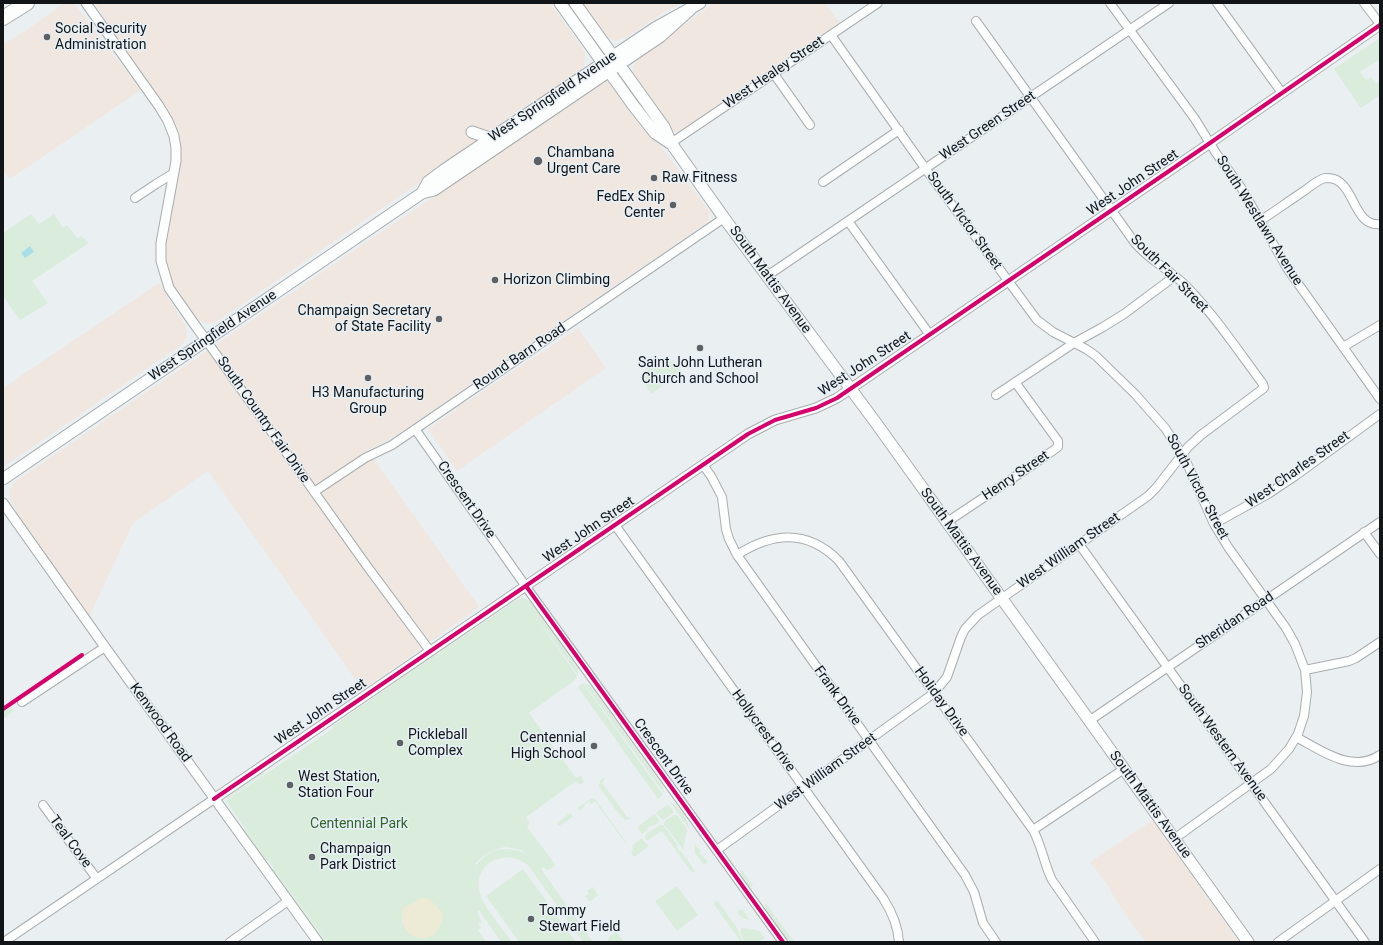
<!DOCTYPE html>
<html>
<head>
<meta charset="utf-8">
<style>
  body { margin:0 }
  #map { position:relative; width:1383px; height:945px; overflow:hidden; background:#eaeff2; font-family:Roboto,sans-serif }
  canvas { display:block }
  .frame { position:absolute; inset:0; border:4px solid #121517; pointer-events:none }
</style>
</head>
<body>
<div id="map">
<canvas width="1383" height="945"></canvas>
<div class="frame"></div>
</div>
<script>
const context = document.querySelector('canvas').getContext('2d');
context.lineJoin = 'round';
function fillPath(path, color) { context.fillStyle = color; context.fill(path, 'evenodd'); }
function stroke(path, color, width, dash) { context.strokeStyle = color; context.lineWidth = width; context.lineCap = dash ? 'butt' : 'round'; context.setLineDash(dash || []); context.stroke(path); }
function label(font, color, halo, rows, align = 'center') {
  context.font = font + ' Roboto,sans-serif'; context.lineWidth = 3; context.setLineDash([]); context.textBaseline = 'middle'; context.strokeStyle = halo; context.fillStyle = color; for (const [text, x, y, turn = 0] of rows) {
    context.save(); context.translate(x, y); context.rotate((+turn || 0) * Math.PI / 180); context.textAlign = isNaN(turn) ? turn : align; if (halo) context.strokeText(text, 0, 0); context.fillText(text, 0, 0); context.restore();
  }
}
const commercial = new Path2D(`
  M64 3H73L76 6 141 90 10 179 3 170V44L25 31Z
  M95 3H550L581 46 585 53V60L583 67 577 75 555 91 531 102 498 125 455 158 218 321 212 324 202 322 198 319 176 292 168 276 164 254 177 179 181 138 111 30Z
  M580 3H682L666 11 627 37 614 41 604 36Z
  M714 3H825L840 23 682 130 674 132 671 130 635 78 633 72V66L644 53Z
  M610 78 709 211V218L706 223 394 437 369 450 381 469 479 607 363 690 208 471 133 523 89 617 19 516 10 499V489L16 481 362 245Z
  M159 283 185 325 187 336 183 344 3 467V388Z
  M578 328 606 368 457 471 428 429 456 410 458 406 462 403 467 402Z
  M1153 820 1239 942H1146L1130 921 1111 892 1112 891 1090 862Z`);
const green = new Path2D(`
  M1380 38V52L1379 53 1380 59 1360 72 1366 80 1371 77 1376 84 1380 82V95L1361 108 1334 69Z
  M31 214 39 224 54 214 63 228 67 225 77 238 82 237 89 243 32 281 48 303 20 320 3 296V233Z
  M673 360 682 372 651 394 640 377 650 362 657 366Z
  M520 598 526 599 532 603 578 669V675L526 603 577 676 574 681 529 713 576 778 581 776 584 781 580 785 576 781 526 817C528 821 531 823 527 827L555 864 554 867 551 869 546 870 544 867 541 869 593 942H583L528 865C505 847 472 863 480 893 483 907 503 929 512 942H501L479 910 477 912 482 922 478 924 481 928 478 930 486 942H327L226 801 332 729 333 726 437 653 439 655 405 678 466 637 440 654 439 652ZM507 847 521 850 528 854C507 847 492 845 477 865L475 864C484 854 494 848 507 847Z
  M583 683 663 795 658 799 578 687Z
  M584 683 591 686 663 787 664 793Z
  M10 707 14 711 3 719V712Z
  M262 773H265L226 800 227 798Z
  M603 778H605V780L602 783 628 818 630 817 631 818 626 820 621 817 599 787 600 781Z
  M592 798 595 799 626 842V844L595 801 591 804 589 801 584 805 585 807 579 811 577 808Z
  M670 802C679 806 689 820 689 829Z
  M667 805 670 806 673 810V813L665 819H662L656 813Z
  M570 813 573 817 559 826 557 823Z
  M655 814 659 820 658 823 653 826 652 825 647 828 648 830 642 834 637 827Z
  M674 815H677L687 829 683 849 664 824 665 821Z
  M660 825H663L678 846 677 847 680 852 681 851 695 871 692 873 662 831 648 840H646L645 835Z
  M244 827 269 861 265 860 244 830Z
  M641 838 649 846 634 857 631 853 633 850 632 846Z
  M694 843 701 852 700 853 708 862 704 865 695 853Z
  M273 867 326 942H324L273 871Z
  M523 869 576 942H519L486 896Z
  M742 870 753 885 750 888 741 874 740 871Z
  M677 886 698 915 677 931 655 901Z
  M593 887 598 895 591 901H589L585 896 589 894 587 891Z
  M716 901H718L737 928 743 942H741L713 903Z
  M766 903 775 916 772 919 765 908V904Z
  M742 909 750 920 743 918 738 914V911Z
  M776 917 794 942H789L773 919Z
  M742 928 760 931 765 938 759 942H744L740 930Z
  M616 932 624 942H609L608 940 609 937Z`);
const sand = new Path2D(`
  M421 898 430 899 443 914C442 920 441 925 438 930 430 944 408 939 403 925 401 920 402 914 402 909Z`);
const water = new Path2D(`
  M30 246 34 252 25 258 21 253Z`);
const minor = new Path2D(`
  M1110 3 1195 119 1216 153 1242 189 1287 268 1380 399
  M1217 3 1282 93
  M1364 3 1380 24
  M831 35 925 168 1037 320 1053 332 1086 349 1096 356 1135 394 1165 428 1185 459 1214 524 1228 547 1286 628 1295 644 1305 670 1307 692 1304 716 1298 734 1289 749 1271 769 1174 839
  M774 74 810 125
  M671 143 878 3
  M823 182 899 130
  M135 198 156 184 174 173
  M848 221 930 335
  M1260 221C1275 211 1289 201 1304 191 1310 187 1317 180 1325 178 1328 178 1331 178 1334 179 1355 186 1354 227 1380 224
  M767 276 1169 3
  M206 340 367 566 430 651
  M1343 347 1380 325
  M996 395 1074 343 1103 327 1124 314 1175 276
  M415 429 534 598 783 942
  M703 465 711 476 722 497 726 529 729 539 737 555 965 875 974 892 983 923 996 942
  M314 492 365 458 392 445 724 218
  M947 522 1034 464 1058 447V441L1015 382
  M1214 524 1268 494 1295 476 1380 414
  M615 525 883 898C892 912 898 925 899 942
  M1364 532 1380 554
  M1079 544 1365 942
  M737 555C773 532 807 529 839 561L1033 830C1042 846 1044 864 1052 880L1095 942
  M1305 670 1349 661 1356 658 1380 642
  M22 702 105 647
  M1089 721 1380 522
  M1296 737C1321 750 1352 774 1380 755
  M43 805 97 879
  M1033 830 1124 769
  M717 850 934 693 947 677 961 637 965 629 978 615 1148 496 1156 488 1188 447 1201 435 1264 388 1263 384C1239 352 1216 317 1188 288 1172 271 1150 261 1135 243L976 21
  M4 942 214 799
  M230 942 288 901
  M1278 942 1380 869`);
const tertiary = new Path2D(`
  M86 3 159 106 168 121 174 136 176 148V161L161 243V261L169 288 197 328 206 340
  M3 503 105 647 318 942
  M214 799 748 434 775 420 816 408 837 398 1210 143 1380 25`);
const secondary = new Path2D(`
  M560 3 633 105 655 133 670 143
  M575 3 664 127 671 143 724 218 876 423 1248 942
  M472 132 492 139
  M422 193 428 182 444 170 655 28 700 3
  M3 479 422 193 434 190 661 36 691 9`);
const motorway = new Path2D(`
  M3 18 27 3`);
const cycleway = new Path2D(`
  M526 586 783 942
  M3 709 82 655
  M214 799 748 434 775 420 816 408 837 398 1210 143 1380 25`);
const markers = [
  [47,37,4,"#5e6164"],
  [538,161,5,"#5e6164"],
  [654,178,4,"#5e6164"],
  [673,205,4,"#5e6164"],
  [495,280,4,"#5e6164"],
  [439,319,4,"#5e6164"],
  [700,348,4,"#5e6164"],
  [368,378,4,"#5e6164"],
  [400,743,4,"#5e6164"],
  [594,746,4,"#5e6164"],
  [290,785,4,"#5e6164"],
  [312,857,4,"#5e6164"],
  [531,919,4,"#5e6164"]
];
const poiNames = [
  ["Social Security",55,29],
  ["Administration",55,45],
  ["Chambana",547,153],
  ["Urgent Care",547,169],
  ["Raw Fitness",662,178],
  ["FedEx Ship",665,197,"right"],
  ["Center",665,213,"right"],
  ["Horizon Climbing",503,280],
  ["Champaign Secretary",431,311,"right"],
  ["of State Facility",431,327,"right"],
  ["Saint John Lutheran",700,363,"center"],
  ["Church and School",700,379,"center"],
  ["H3 Manufacturing",368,393,"center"],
  ["Group",368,409,"center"],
  ["Pickleball",408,735],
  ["Complex",408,751],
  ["Centennial",586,738,"right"],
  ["High School",586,754,"right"],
  ["West Station,",298,777],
  ["Station Four",298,793],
  ["Champaign",320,849],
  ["Park District",320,865],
  ["Tommy",539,911],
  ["Stewart Field",539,927]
];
const streetNames = [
  ["West Healey Street",774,73,-34],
  ["West Springfield Avenue",553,97,-34],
  ["West Green Street",988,126,-34],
  ["West John Street",1133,183,-34],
  ["South Victor Street",964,221,54],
  ["South Westlawn Avenue",1259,221,58],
  ["South Fair Street",1169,274,45],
  ["South Mattis Avenue",770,280,54],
  ["West Springfield Avenue",213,336,-34],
  ["Round Barn Road",520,357,-34],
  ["West John Street",865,364,-33],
  ["South Country Fair Drive",263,420,55],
  ["West Charles Street",1298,470,-35],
  ["Henry Street",1016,476,-34],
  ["South Victor Street",1197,487,62],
  ["Crescent Drive",466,500,55],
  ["West John Street",589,530,-34],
  ["South Mattis Avenue",961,542,54],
  ["West William Street",1069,551,-35],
  ["Sheridan Road",1235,621,-34],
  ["Frank Drive",837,696,54],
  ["Holiday Drive",941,702,54],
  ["West John Street",321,712,-34],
  ["Kenwood Road",160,723,54],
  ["Hollycrest Drive",763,731,54],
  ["South Western Avenue",1222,743,54],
  ["Crescent Drive",663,757,54],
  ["West William Street",826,772,-36],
  ["South Mattis Avenue",1150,805,54],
  ["Teal Cove",70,842,54]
];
const parkNames = [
  ["Centennial Park",359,824]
];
fillPath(commercial, '#f0e7e0');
fillPath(green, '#daecdb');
fillPath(sand, '#edead6');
fillPath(water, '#a8dfe7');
stroke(minor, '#a9adaf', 10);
stroke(tertiary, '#a9adaf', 11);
stroke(secondary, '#a9adaf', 13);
stroke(motorway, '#a9adaf', 16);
stroke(minor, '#fcfdfd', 8);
stroke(tertiary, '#fcfdfd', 9);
stroke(secondary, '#fcfdfd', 11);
stroke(motorway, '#fcfdfd', 14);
stroke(cycleway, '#d6006c', 4);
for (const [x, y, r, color] of markers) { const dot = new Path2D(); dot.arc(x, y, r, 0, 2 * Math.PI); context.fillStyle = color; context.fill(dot); stroke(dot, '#e7f0f6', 1.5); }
label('14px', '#121517', '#e7f0f6', poiNames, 'left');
label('14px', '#121517', '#e7f0f6', streetNames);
label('14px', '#326529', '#e7f0f6', parkNames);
</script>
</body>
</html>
